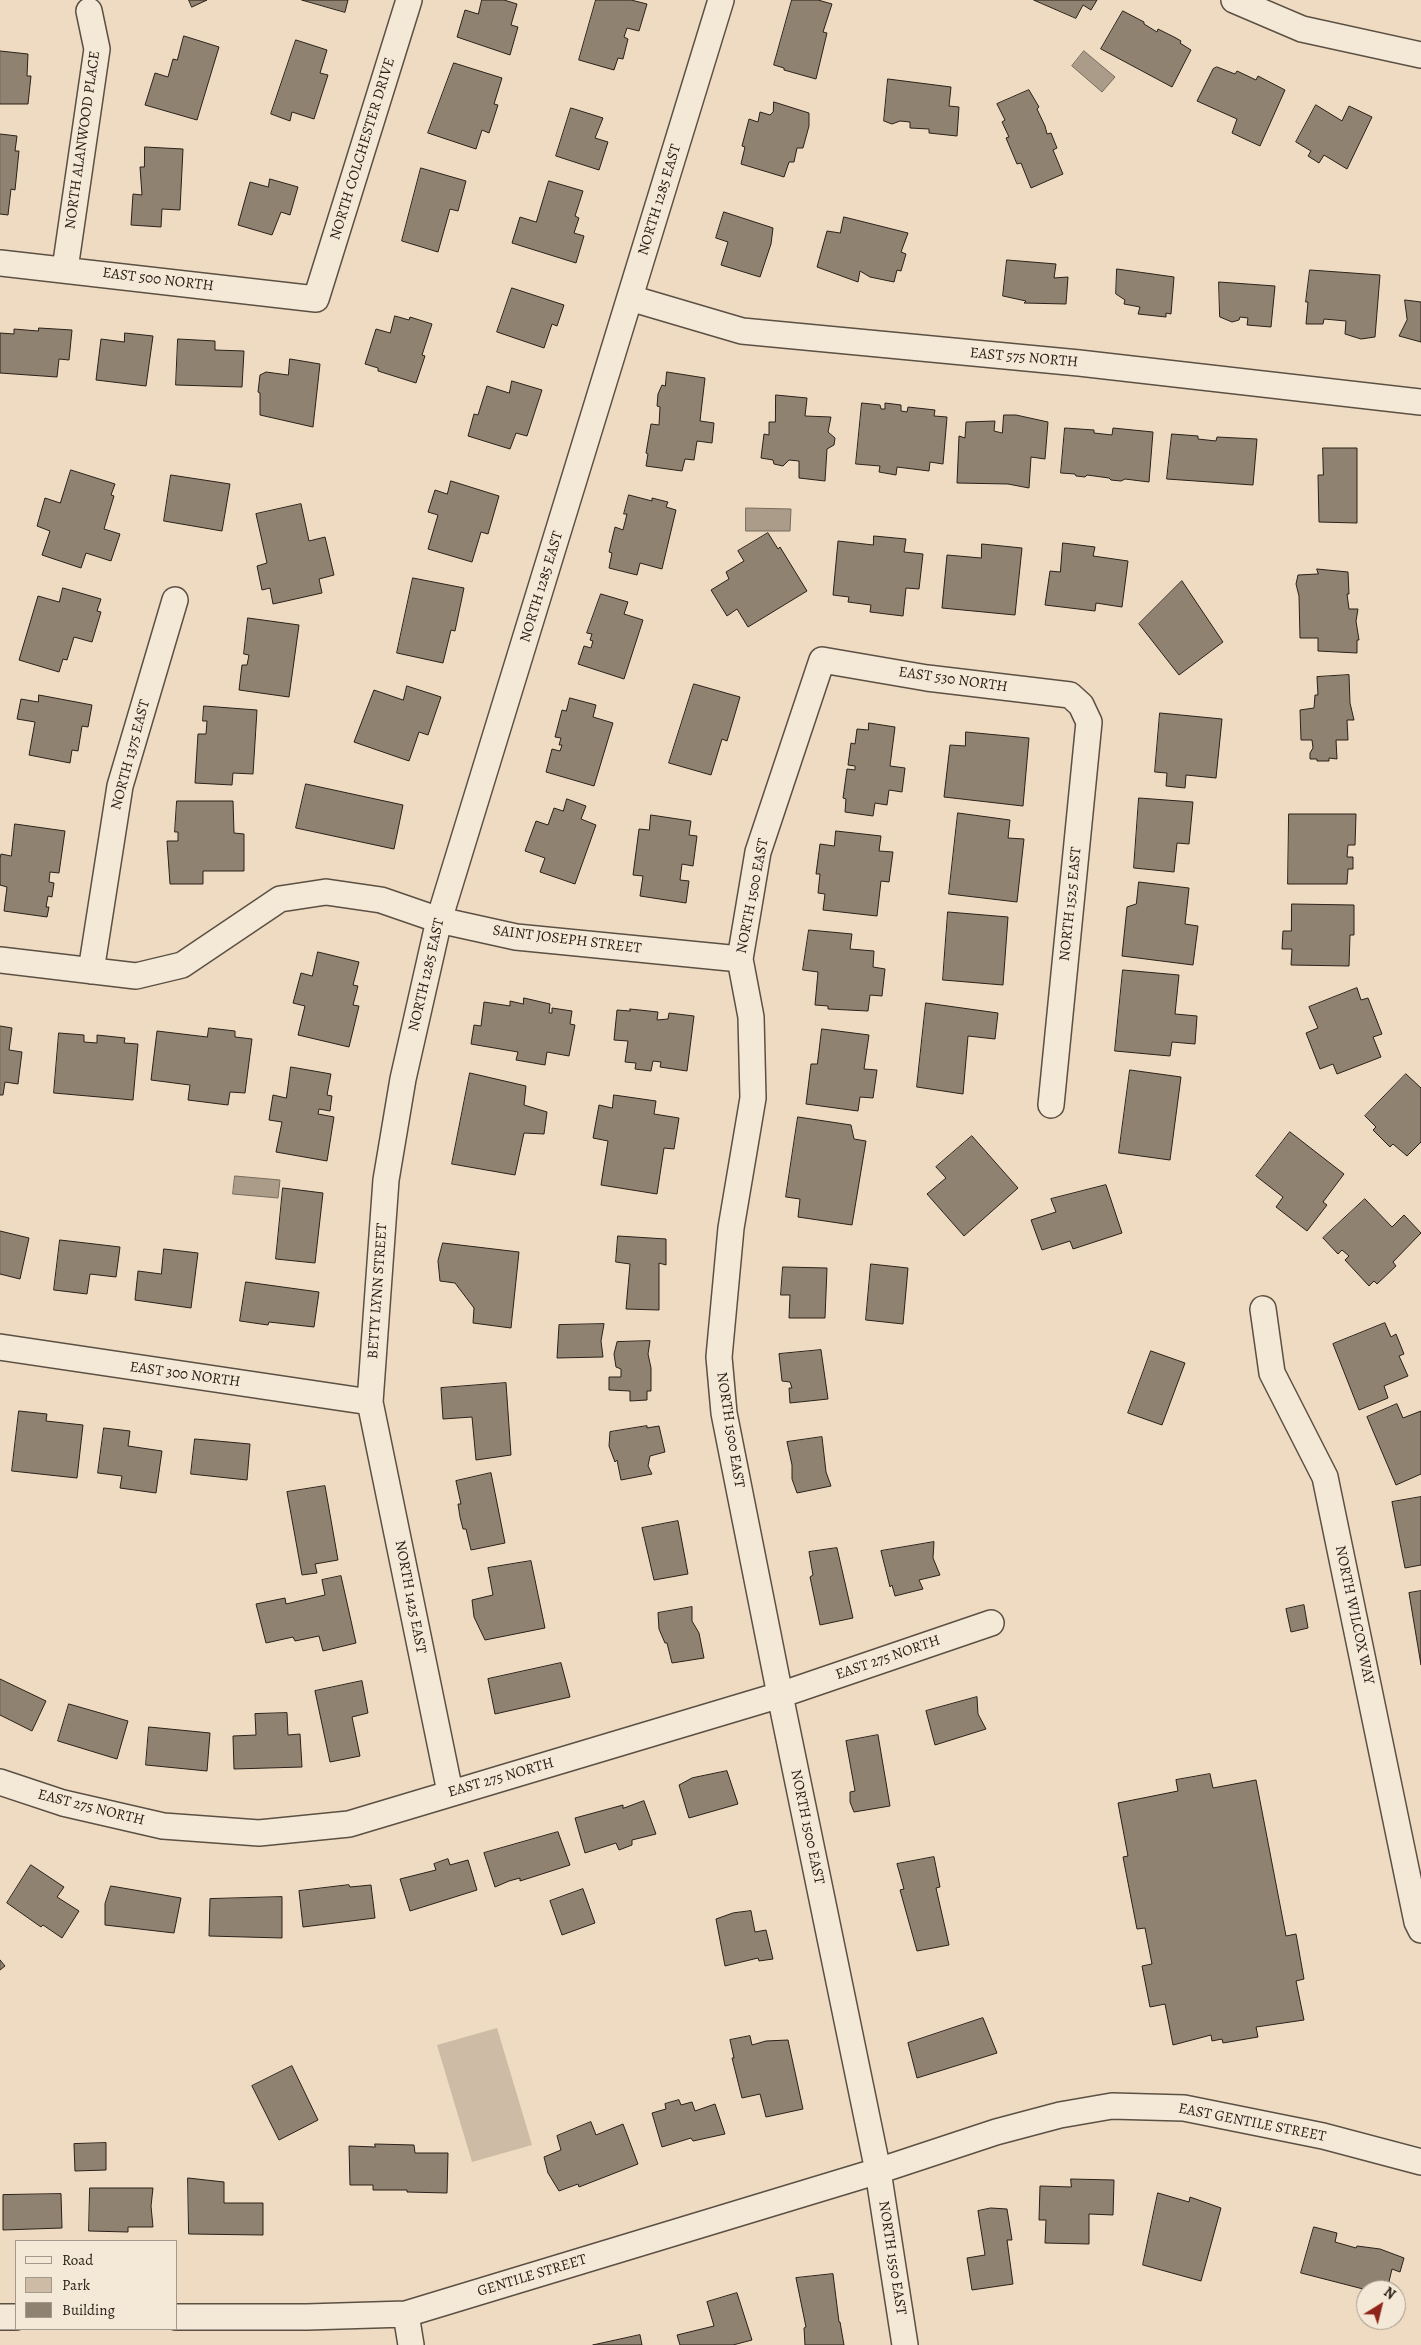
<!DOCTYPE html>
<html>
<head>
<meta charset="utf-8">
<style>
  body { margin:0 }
  #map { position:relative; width:1421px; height:2345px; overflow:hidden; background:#eedbc2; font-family:Alegreya,serif }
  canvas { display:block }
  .legend { position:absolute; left:15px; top:2240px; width:162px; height:90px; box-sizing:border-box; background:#f4e8d7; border:1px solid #a3988b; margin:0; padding:6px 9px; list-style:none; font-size:15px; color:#2a2119 }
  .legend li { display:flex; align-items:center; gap:10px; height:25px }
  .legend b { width:25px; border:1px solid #a3988b }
  .north { position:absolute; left:1356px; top:2280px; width:50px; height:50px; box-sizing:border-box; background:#f4e8d7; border:1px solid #a3988b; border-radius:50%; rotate:36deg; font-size:14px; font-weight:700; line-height:20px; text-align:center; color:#2a2119 }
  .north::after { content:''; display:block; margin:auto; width:18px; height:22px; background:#8f2418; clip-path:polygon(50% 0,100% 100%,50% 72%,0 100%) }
</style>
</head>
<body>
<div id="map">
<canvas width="1421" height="2345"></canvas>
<ul class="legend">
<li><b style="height:6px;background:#f4e8d7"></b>Road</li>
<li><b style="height:14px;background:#cdbba5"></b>Park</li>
<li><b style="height:14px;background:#908271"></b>Building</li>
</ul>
<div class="north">N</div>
</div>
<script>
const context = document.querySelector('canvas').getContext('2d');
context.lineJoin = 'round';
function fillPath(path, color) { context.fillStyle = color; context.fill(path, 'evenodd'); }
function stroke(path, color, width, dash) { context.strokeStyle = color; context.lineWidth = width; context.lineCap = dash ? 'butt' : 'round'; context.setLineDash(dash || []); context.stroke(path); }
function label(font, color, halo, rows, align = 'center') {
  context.font = font + ' Alegreya,serif'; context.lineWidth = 4.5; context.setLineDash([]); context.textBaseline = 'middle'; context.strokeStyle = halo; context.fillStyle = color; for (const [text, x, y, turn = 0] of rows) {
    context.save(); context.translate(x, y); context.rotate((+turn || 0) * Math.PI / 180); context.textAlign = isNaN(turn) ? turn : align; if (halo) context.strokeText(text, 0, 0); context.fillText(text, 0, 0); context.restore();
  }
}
const green = new Path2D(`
  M497 2028 532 2145 472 2162 437 2045Z`);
const water = new Path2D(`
  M1084 51 1115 77 1102 92 1072 66Z
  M746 508 791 509 790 531H746Z
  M235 1176 280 1180 278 1198 233 1194Z`);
const building = new Path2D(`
  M189 0H207L192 7Z
  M302 0H348L345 12Z
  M482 0H504L517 4 511 25 518 27 510 55 457 37 465 10 478 14Z
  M596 0H631L647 4 639 31 627 28 624 37 628 39 623 59 618 58 614 70 579 60Z
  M792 0H818L832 4 823 32 827 33 816 79 784 70V68L774 65Z
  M1034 0H1097L1091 10 1083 5 1076 18Z
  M1123 11 1144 22V24L1157 32 1158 29 1176 38 1181 41 1180 43 1191 50 1172 87 1101 49Z
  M184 36 219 47 197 120 145 105 155 73 168 77 173 59 177 60Z
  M296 40 327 50 320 73 328 75 314 119 292 112 290 121 271 114Z
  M0 51 28 54 27 76H31L28 104H0Z
  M454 63 502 78 494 104 498 105 489 133 482 130 476 149 428 133Z
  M1217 67 1235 74 1237 71 1256 80 1258 76 1285 90 1260 146 1232 133 1237 119 1197 101 1213 69Z
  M888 79 951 87 949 106 959 107 957 136 929 133V129L910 128V122L900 121 892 124 884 121Z
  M1029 90 1039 107 1037 109 1045 126 1047 134 1051 133 1057 148 1053 150 1063 174 1031 188 1021 163 1017 164 1006 138 1009 137 1002 122 1005 120 997 104Z
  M774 102 809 113V126L803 148H797L794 162H789L784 177 741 164 745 147 742 146 749 119 758 122 760 112 770 115 773 112Z
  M1316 105 1342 121 1349 106 1372 117 1347 169 1324 155 1319 163 1308 156 1311 151 1296 142Z
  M571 108 603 118 595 138 608 142 599 170 556 156Z
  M0 134 17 136 15 151H19L15 190 11 189 8 215 0 214Z
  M145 147 183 149 180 210 162 209 161 227 131 225 133 194 142 195 140 167H144Z
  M421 168 466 181 458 211 450 209 438 252 402 241Z
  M270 179 298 187 290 215 281 212 272 235 238 225 250 182 268 187Z
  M549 181 583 191 575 216 579 218 574 233 584 236 576 263 512 243 520 217 536 222Z
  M724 212 773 228 771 244 760 277 721 265 728 242 716 238Z
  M844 217 908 233 901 252 906 254 901 271 897 270 894 282 870 277 860 271 858 282 817 267 827 231 840 233Z
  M1007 260 1056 264 1054 278 1068 277 1066 304 1024 303 1026 301 1003 296Z
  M1117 269 1174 277 1171 314 1166 313V317L1138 314 1140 307 1124 304 1125 300 1116 294Z
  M1310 270 1380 275 1375 337 1361 339 1345 334 1346 321 1324 319 1323 324H1306L1308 302H1306Z
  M1219 282 1275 286 1271 327 1247 325 1248 318 1240 317 1239 320 1232 322 1220 317Z
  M512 288 564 305 557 326 552 324 544 348 497 332Z
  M1405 300 1421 302V342L1399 336 1407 320Z
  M395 316 409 320 410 317 432 324 422 355 425 356 416 383 378 371V368L365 364 376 329 390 333Z
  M39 328 72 330 69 360 59 359 57 377 0 373V333L14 334V329L38 331Z
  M125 333 153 336 146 386 96 380 101 339 124 342Z
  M178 339 215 341V350L244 351 242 387 176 385Z
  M290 359 320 364 313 427 260 415V393L258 392 260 375 266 372 288 375Z
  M667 372 705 378 700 421 714 423 712 443 697 441 694 460 685 459 682 471 646 466 648 454 646 453 651 424 659 425 660 407 657 406 658 394 662 385 665 386Z
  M512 381 542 390 527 436 516 433 510 449 468 436 474 414 478 415 487 386 509 393Z
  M776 395 807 398 805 416 831 417 828 432 835 438 834 445 827 449 825 481 799 478V461L789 460 783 466 774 464 773 460 761 458 764 434 769 435V422H775Z
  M862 403 880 405 881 409H885V403L901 405V411L907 412 908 407 935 410 934 416 947 417 943 464 930 462 929 471 897 467 896 475 879 472 880 466 856 464Z
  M1004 415H1016L1048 422 1045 459 1031 457 1029 488 1008 484 957 483 959 436 965 438 966 422 995 421 994 431 1002 433Z
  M1065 428 1094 430V433L1112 435 1113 428 1153 432 1149 482 1125 479 1121 481 1111 480 1109 478 1087 475 1085 477 1076 476 1075 474 1061 473Z
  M1172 434 1198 436V439L1216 441 1217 437 1257 439 1253 485 1167 479Z
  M1323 448H1357V523L1319 522 1318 475H1323Z
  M71 470 115 484 111 495 114 496 104 529 120 534 111 561 86 553 81 568 42 555 50 531 37 526 45 498 60 503Z
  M171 475 230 484 222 531 164 521Z
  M451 481 499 496 488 534 481 532 472 562 428 549 438 515 428 512 435 490 447 494Z
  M629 495 652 501V498L668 502 666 507 676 510 662 569 640 563 637 575 609 568 612 553 609 552 615 527 623 530 627 514H624Z
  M301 504 309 541 325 537 334 575 319 579 322 593 273 604 270 588 262 590 257 566 267 563 256 514Z
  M768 533 778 549 780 547 807 591 748 627 737 609 727 616 711 590 729 579 726 572 744 561 738 551Z
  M874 536 906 539 904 552 923 554 919 589 906 588 903 616 870 612 871 605 848 602 849 597 833 595 838 541 873 545Z
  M1063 543 1095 547 1093 556 1128 561 1122 607 1096 603 1095 611 1045 605 1050 571 1060 572Z
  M982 544 1022 548 1015 615 942 608 947 555 981 558Z
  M1317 569 1348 572 1349 594H1347L1349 609H1358L1356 621 1359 640H1357V653L1318 651V638H1300L1299 596 1296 584 1298 575 1318 574Z
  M413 578 464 588 455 631 451 630 443 663 397 653Z
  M1182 581 1223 642 1179 675 1139 624Z
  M63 588 101 599 97 611 101 612 92 642 74 637 67 660 63 659 59 672 19 660 38 596 59 602Z
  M601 594 628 602 624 614 643 620 624 679 578 664 584 646 591 648 593 641 590 640 592 634 587 633Z
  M248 618 299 625 289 697 239 690 242 665H247L249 655 244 654Z
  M1349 675 1350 703 1354 720H1347L1348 740H1336L1337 759 1329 758V761H1317V759H1310V753L1313 748 1312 740H1301L1300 710 1314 708 1315 695H1318L1317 677Z
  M694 684 740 697 727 741 722 739 711 775 669 763Z
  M407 686 441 697 428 735 419 732 409 761 354 742 374 690 403 700Z
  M39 695 92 705 88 727 82 726 78 751 72 750 70 763 29 755 35 722 17 719 21 699 38 702Z
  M570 698 596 705 593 717 613 723 594 786 546 772 552 749 560 751 562 745H559L561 738 555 737 562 710 566 711Z
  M204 706 257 710 253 774 233 773 232 785 195 783 198 734H206L207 721H203Z
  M1160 713 1222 719 1216 778 1186 775 1185 788 1166 786 1167 773 1155 772Z
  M869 723 895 727 890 766 905 768 902 792 889 790 887 805 875 803 873 816 845 812 846 799 843 798 847 769 855 770V766L848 765 851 743 855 744 857 729 868 730Z
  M966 732 1029 738 1023 806 944 797 950 745 965 746Z
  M306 784 403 805 394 849 296 828Z
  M1139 798 1193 802 1189 844 1177 843 1174 872 1134 868Z
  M567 799 586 806 581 819 596 825 575 884 540 872 545 858 525 851 536 821 548 825 554 808 563 811Z
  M177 801H233L234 833 244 834V871H203V884H170L167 841H178V832H175Z
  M958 813 1010 820 1008 838 1024 839 1017 902 949 894Z
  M1289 814H1356L1355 845H1348L1347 857H1353V869H1348L1347 884H1288Z
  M651 815 691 821 689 835 697 836 693 866 682 864 680 880 689 881 686 903 640 896 643 876 633 875 639 829 649 830Z
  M15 824 65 831 59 873 50 872 49 882 54 883 52 897 48 896 46 907H49L47 917 4 911 7 887 0 885V858L1 854 11 856Z
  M836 831 881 836 879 851 893 852 889 882 881 881 877 916 823 910 825 894 818 893 820 874H816L820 844 834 846Z
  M1139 882 1189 888 1185 924 1198 926 1193 965 1122 956 1127 907 1136 904Z
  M1292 904 1354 905V935H1350L1349 966 1291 965 1292 949H1282L1283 931H1291Z
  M948 912 1008 917 1003 985 943 980Z
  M809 930 852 934 850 949 874 951 873 967 885 969 882 996 870 995 868 1011 828 1009V1006L815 1005 818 972 803 970Z
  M318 952 359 962 353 985 358 986 353 1005 359 1006 349 1047 298 1035 305 1006 293 1003 301 973 312 976Z
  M1123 970 1179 975 1175 1014 1197 1016 1195 1044 1172 1042 1170 1056 1115 1051Z
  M1357 988 1361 1000 1368 998 1382 1034 1373 1037 1381 1057 1337 1074 1333 1064 1320 1069 1306 1033 1318 1028 1309 1007Z
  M524 998 550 1004 549 1013H552V1008L572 1011 570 1024 575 1025 569 1056 547 1052 545 1065 516 1060 518 1052 471 1044 474 1025 481 1026 484 1002 510 1006V1001L523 1004Z
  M926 1003 998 1013 995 1039 968 1036 963 1094 917 1087Z
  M630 1009 658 1012 657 1020 668 1019 669 1013 694 1016 687 1071 660 1067 661 1062 653 1061 651 1071 635 1069 636 1063 625 1062 628 1041 614 1040 617 1010 630 1011Z
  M0 1026 12 1028 9 1050 22 1052 18 1084 5 1082 3 1095H0Z
  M209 1028 235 1031V1037L252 1039 245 1093 230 1092 228 1105 188 1100 190 1085 151 1080 157 1031 207 1037Z
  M822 1029 869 1035 864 1069 877 1070 873 1098 860 1097 858 1111 806 1104 811 1064H817Z
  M59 1033 84 1035V1042L97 1043V1035L125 1038 124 1043 138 1044 133 1100 54 1093Z
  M291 1067 331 1074 327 1095 332 1096 330 1111 319 1109 318 1114 334 1117 327 1161 276 1152 282 1122 269 1120 273 1095 286 1098Z
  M1130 1070 1181 1077 1170 1160 1119 1153Z
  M470 1073 526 1086 524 1105 547 1112 544 1134 524 1133 515 1175 452 1164Z
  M1406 1074 1421 1088V1142L1407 1156 1393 1144 1390 1147 1373 1130 1376 1127 1365 1116Z
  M614 1095 656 1101 654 1114 679 1118 674 1149 664 1148 657 1194 601 1185 608 1141 593 1138 599 1105 612 1108Z
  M798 1117 851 1125 854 1139 866 1141 852 1225 798 1217 800 1199 786 1197Z
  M1290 1132 1344 1174 1323 1202 1327 1205 1307 1231 1276 1207 1283 1197 1256 1176Z
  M972 1136 1018 1188 964 1236 927 1194 946 1178 936 1167Z
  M1106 1185 1122 1233 1073 1249 1070 1241 1042 1250 1031 1220 1056 1212 1051 1199Z
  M283 1188 323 1193 315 1263 276 1259Z
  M1365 1199 1392 1227 1404 1215 1421 1233 1393 1262 1396 1266 1377 1284 1374 1281 1369 1286 1345 1260 1349 1256 1342 1250 1338 1254 1323 1238Z
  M0 1231 29 1238 20 1279 0 1274Z
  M618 1236 666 1239V1265L659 1263V1310L626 1309 630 1264 616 1262Z
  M60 1240 120 1247 116 1277 90 1274 87 1294 54 1290Z
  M443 1243 519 1252 511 1328 473 1323 474 1308 455 1283 440 1281 438 1261Z
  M164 1249 198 1253 191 1308 135 1300 138 1271 161 1274Z
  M871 1264 908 1268 903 1324 866 1320Z
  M783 1267 827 1268 825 1318H789L790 1295H781Z
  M246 1282 319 1292 314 1327 269 1322 268 1325 240 1321Z
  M1385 1323 1391 1337 1396 1334 1404 1354 1399 1356 1408 1376 1384 1386 1388 1398 1359 1410 1333 1344Z
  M604 1324 601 1341 603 1357 557 1358 559 1325Z
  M650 1341 648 1354 651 1368V1391H647V1400L630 1401V1391L609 1390V1377H621V1369L616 1367 614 1354 617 1342Z
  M821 1350 828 1399 790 1403 789 1388H792L790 1382 782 1381 779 1354Z
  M1151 1351 1185 1363 1162 1425 1128 1413Z
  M506 1383 511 1455 476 1460 472 1417 443 1419 441 1388Z
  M1397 1404 1403 1418 1421 1411V1474L1396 1485 1367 1417Z
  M19 1411 47 1414 46 1421 83 1425 77 1478 12 1471Z
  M647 1426V1428L659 1426 665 1452 650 1456 648 1466 652 1474 621 1480 617 1460 615 1462 609 1446 610 1432Z
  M104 1428 130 1431 128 1446 162 1451 156 1493 120 1488 122 1476 98 1473Z
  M822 1437 826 1472 831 1486 797 1493 792 1479V1465L787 1442Z
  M195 1439 250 1444 247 1480 191 1474Z
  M491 1473 505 1543 471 1550 466 1529H463L460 1517 458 1504H461L456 1481Z
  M325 1486 338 1560 315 1564 317 1573 302 1575 287 1492Z
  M1421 1497V1565L1405 1568 1392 1502Z
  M678 1521 688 1574 654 1580 642 1528Z
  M934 1542 933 1558 940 1575 919 1580 923 1589 895 1596 892 1585 890 1587 881 1551Z
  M837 1548 853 1618 820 1625 810 1577 813 1575 809 1552Z
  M531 1561 545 1628 485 1640 474 1617 472 1600 493 1595 488 1568Z
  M341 1576 356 1643 323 1651 319 1636 295 1641 293 1637 266 1643 256 1604 285 1598 286 1604 325 1595 322 1580Z
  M1421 1591V1665L1409 1593Z
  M1304 1605 1308 1628 1291 1632 1286 1609Z
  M692 1607V1621L699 1633 704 1658 672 1663 667 1643H665L659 1629 658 1613Z
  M561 1663 570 1697 495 1714 488 1679Z
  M0 1679 46 1701 32 1731 0 1715Z
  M362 1681 368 1713 352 1717 360 1756 330 1762 315 1691Z
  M977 1697 978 1714 986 1729 935 1745 926 1711Z
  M69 1704 128 1721 117 1759 58 1741Z
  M287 1713 288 1735 300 1734 302 1767 234 1769 233 1736 256 1735 255 1714Z
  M149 1727 210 1733 207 1771 146 1765Z
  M878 1735 890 1806 854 1812 850 1802V1792L855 1791 846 1741Z
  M727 1771 738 1804 689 1818 679 1785 692 1778Z
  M1210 1774 1213 1788 1256 1780 1286 1936 1296 1934 1304 1979 1296 1981 1304 2020 1256 2027 1258 2037 1223 2043 1222 2039 1212 2041 1211 2035 1173 2045 1165 2004 1150 2007 1142 1966 1152 1964 1145 1928 1137 1929 1123 1857 1128 1856 1118 1803 1178 1791 1176 1780Z
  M644 1801 656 1834 632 1840V1845L619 1850 616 1843 585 1853 575 1818 623 1805V1808Z
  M558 1832 570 1865 520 1881V1878L509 1881 495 1887 484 1853Z
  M934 1857 940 1887 936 1888 949 1945 917 1951 900 1890 904 1889 897 1864Z
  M448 1859 450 1865 468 1860 477 1890 410 1911 400 1879 436 1870 434 1864Z
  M31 1865 64 1887 57 1897 79 1911 62 1938 43 1925 41 1927 7 1903Z
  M349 1885 350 1887 371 1885 375 1918 303 1927 299 1891Z
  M111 1886 181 1898 174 1933 105 1925V1904Z
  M583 1889 595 1923 562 1935 550 1901Z
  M282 1897V1938L209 1936 210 1899Z
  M751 1911 755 1932 766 1930 773 1959 759 1961 758 1958 725 1966 716 1919 733 1913Z
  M0 1960 5 1966 0 1970Z
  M983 2018 997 2053 917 2078 908 2043Z
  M750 2036 752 2045 766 2041 788 2040 803 2109 766 2117 760 2094 742 2098 732 2058H734L730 2040Z
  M292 2066 318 2120 279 2140 252 2086Z
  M679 2100 681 2105 692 2102 695 2111 715 2104 725 2134 693 2141 691 2138 662 2147 652 2113 666 2109 665 2104Z
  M591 2122 596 2135 623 2124 638 2164 579 2187 578 2184 559 2191 548 2173 544 2157 561 2150 557 2136Z
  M106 2143V2170L75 2171 74 2144Z
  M375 2144 414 2145 415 2153H448L447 2193 407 2192V2190H373V2185H350L349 2146 375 2147Z
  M188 2178 224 2182V2203H263V2235L189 2234Z
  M1071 2179 1114 2180 1113 2215 1089 2214V2244L1045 2243 1046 2220H1039L1040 2186 1071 2187Z
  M90 2188H153L151 2206 153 2227H128V2232L89 2231Z
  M1158 2193 1189 2202 1190 2197 1221 2208 1201 2281 1143 2265Z
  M61 2194 62 2228 3 2230V2195Z
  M991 2208 1007 2209 1012 2240H1007L1013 2284 972 2290 967 2258 985 2255 978 2211Z
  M1314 2227 1337 2233 1335 2242 1356 2248 1357 2246 1380 2249 1404 2258 1400 2272 1392 2269 1387 2290H1367L1301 2273Z
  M833 2274 839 2322H840L844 2345H805L804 2328 806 2327 796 2278Z
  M737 2293 752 2340 733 2345H680L677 2335 714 2326 707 2302Z
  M640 2335 642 2345H593Z`);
const minor = new Path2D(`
  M1234 0 1302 29 1421 55
  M0 263 316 299 409 0
  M65 269 97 49 89 11
  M630 298 742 331 1079 363 1421 402
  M0 960 136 976 182 965 280 899 326 892 381 900 439 920 516 937 740 959
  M91 971 120 786 175 600
  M1263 1309 1272 1373 1325 1477 1417 1922 1421 1930
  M0 1347 370 1402
  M0 1782 63 1803 163 1826 259 1833 349 1824 780 1695 991 1623
  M450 1792 370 1402 386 1180 403 1079 439 920 721 0
  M406 2314 411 2345
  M0 2317H16
  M176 2317H307L406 2314 878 2171 996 2132 1060 2115 1112 2106 1184 2108 1323 2136 1421 2162
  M905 2345 878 2171 780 1695 724 1413 719 1357 731 1228 753 1098 751 1017 740 959 758 852 822 660 927 678 1070 695 1081 705 1089 722 1051 1105`);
const streetNames = [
  ["NORTH ALANWOOD PLACE",83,140,-82],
  ["NORTH COLCHESTER DRIVE",363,149,-73],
  ["NORTH 1285 EAST",660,200,-73],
  ["EAST 500 NORTH",158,280,7],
  ["EAST 575 NORTH",1024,358,5],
  ["NORTH 1285 EAST",542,587,-73],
  ["EAST 530 NORTH",953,680,8],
  ["NORTH 1375 EAST",131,755,-75],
  ["NORTH 1500 EAST",753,896,-79],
  ["NORTH 1525 EAST",1071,904,-84],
  ["SAINT JOSEPH STREET",567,940,7],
  ["NORTH 1285 EAST",427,975,-77],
  ["BETTY LYNN STREET",378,1291,-86],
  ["EAST 300 NORTH",185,1375,8],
  ["NORTH 1500 EAST",730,1430,81],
  ["NORTH 1425 EAST",410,1597,79],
  ["NORTH WILCOX WAY",1354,1615,78],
  ["EAST 275 NORTH",888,1658,-19],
  ["EAST 275 NORTH",501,1778,-16],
  ["EAST 275 NORTH",91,1808,14],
  ["NORTH 1500 EAST",807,1827,78],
  ["EAST GENTILE STREET",1252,2123,11],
  ["NORTH 1550 EAST",892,2258,81],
  ["GENTILE STREET",532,2276,-17]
];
fillPath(green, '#cdbba5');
fillPath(water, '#ab9c89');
stroke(water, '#776b5c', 1);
fillPath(building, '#908271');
stroke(building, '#2a2119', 1);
stroke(minor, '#5b5043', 28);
stroke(minor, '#f4e8d7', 25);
label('15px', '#2a2119', '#f4e8d7', streetNames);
</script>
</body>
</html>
